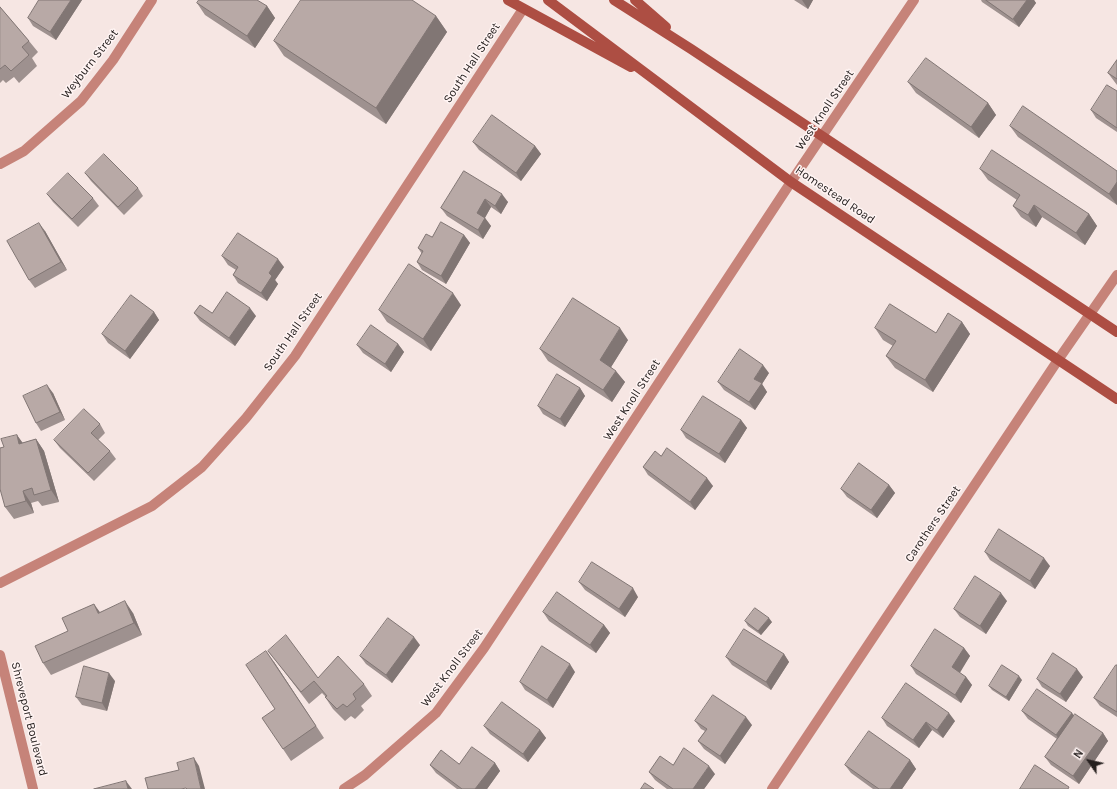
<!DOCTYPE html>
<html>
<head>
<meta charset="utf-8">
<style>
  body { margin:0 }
  #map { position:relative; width:1117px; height:789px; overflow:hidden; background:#f6e6e3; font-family:Karla,sans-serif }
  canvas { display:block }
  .north { position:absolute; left:1069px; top:741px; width:40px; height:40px; -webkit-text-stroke:3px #fff4f3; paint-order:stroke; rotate:304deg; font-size:11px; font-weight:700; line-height:16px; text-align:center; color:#26201f }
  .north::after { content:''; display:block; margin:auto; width:14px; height:18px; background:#26201f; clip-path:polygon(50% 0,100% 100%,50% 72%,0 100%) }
</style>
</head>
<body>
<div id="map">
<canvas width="1117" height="789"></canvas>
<div class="north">N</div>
</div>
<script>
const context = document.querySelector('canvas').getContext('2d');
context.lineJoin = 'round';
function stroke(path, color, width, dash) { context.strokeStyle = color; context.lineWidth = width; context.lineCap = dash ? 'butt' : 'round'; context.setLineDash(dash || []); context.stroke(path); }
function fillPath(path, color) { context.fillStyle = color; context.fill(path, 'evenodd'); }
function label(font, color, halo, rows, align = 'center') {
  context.font = font + ' Karla,sans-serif'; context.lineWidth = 3; context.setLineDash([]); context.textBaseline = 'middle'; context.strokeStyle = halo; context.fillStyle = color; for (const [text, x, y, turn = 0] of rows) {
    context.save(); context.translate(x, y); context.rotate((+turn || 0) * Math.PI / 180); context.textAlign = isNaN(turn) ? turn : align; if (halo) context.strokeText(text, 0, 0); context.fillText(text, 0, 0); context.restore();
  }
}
const street = new Path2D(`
  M0 164 24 151 81 101 113 60 152 0
  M0 583 152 506 202 467 246 418 295 356 523 9
  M0 655 33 789
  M344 789 365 775 436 713 484 648 791 182 914 0
  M772 789 1058 360 1117 275`);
const secondary = new Path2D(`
  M508 0 631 67
  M548 0 791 182 1117 399
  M614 0 691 49 1117 332
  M635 0 666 27`);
const wall = new Path2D(`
  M39 0H82L56 40 33 26 28 18Z
  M794 0H813L808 9Z
  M981 0H1034L1036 3 1019 27 982 2Z
  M197 3 267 6 275 18 255 48 205 15Z
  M0 7 29 41 38 52 32 58 37 66 19 83 14 77 6 83 3 80 0 83Z
  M436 16 447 32 386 124 284 56 274 41Z
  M1117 60V85L1108 73Z
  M908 82 988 103 996 115 979 138 916 93Z
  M1117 91V132L1096 118 1091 110Z
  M1010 126 1117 171V205L1018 137Z
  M473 142 535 146 541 154 521 181 479 150Z
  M980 169 1089 214 1097 226 1085 245 1042 217 1036 227 1021 217 1013 206 1017 200 988 180Z
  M464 171 508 202 501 214 491 207 485 218 491 226 483 239 447 216 441 208Z
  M85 173 138 188 143 196 124 215 91 181Z
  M47 194 93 198 99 206 78 227 53 202Z
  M45 231 67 270 35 288 29 280Z
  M464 235 470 243 446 284 422 270 417 262 422 254 418 248 432 237Z
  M222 256 284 267 275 280 278 284 267 301 238 283 233 275 236 270 228 265Z
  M461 305 431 351 387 322 379 310Z
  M154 312 159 320 130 359 108 343 102 334Z
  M194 313H212L256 316 235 346 200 321Z
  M962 322 970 334 933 392 895 368 886 356 893 346 883 340 875 328 936 333Z
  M628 340 611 367 625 382 612 402 548 361 540 349Z
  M398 344 404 352 391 372 363 353 357 345Z
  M769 373 762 384 767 392 755 410 724 390 718 382Z
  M580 388 585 396 565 427 543 414 538 406Z
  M53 393 65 420 41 431 36 423Z
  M741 420 747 428 725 463 686 438 681 430Z
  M100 424 105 433 98 440 110 451 116 459 94 481 60 448 54 440Z
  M17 435 22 443 36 439 44 451 59 502 42 506 38 501 31 503 34 513 14 519 5 507Z
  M661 456 713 486 695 510 648 475 643 467Z
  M889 485 895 493 877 518 847 497 841 489Z
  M985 552 1050 566 1035 589 990 560Z
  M579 582 638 597 625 617 585 590Z
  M1007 601 986 634 960 617 954 609Z
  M100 612 133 613 142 635 51 675 43 663 68 631Z
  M543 612 604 625 610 633 596 653 549 621Z
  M745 621 772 622 761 635 748 626Z
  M420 645 392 683 366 664 360 656Z
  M964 648 970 656 959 672 966 677 972 685 961 703 916 674 911 666Z
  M268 651 318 678 364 684 372 696 361 706 364 710 355 719 351 716 345 721 333 709 325 697V696L322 693 309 704 277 662Z
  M784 654 789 662 771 690 732 665 726 657Z
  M274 662 324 738 291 761 283 749 275 709Z
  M1117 665V717L1100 706 1094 698Z
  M575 672 553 708 525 690 520 682Z
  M1083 677 1066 702 1042 687 1037 679Z
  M1022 680 1009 701 992 690 989 686Z
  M115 681 107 711 82 705 76 697Z
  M1022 711 1072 713 1074 716 1103 733 1108 741 1079 784 1051 765 1045 757 1057 739 1028 719Z
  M882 718 955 721 943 738 932 730 919 748 887 726Z
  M695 721 752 725 725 764 704 749 698 741 705 731 701 729Z
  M484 726 540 730 546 738 528 762 490 734Z
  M910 760 916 769 902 789H873L851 773 845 765Z
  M495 763 500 771 487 789H457L436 773 430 765Z
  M649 772 715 774 704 789H667L655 780Z`);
const shadedWall = new Path2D(`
  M71 0H82L56 40 50 32Z
  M802 0H813L808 9Z
  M1027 0H1034L1036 3 1019 27 1013 19Z
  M267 6 275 18 255 48 247 36Z
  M436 16 447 32 386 124 376 108Z
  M988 103 996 115 979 138 971 127Z
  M535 146 541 154 521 181 516 173Z
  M1117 182V205L1109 194Z
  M502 194 508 202 501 214 495 206Z
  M485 199 491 207 483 221 477 213Z
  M1034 205 1042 217 1036 227 1028 215Z
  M1089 214 1097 226 1085 245 1076 233Z
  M485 218 491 226 483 239 478 230Z
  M39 223 45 231 67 270 61 262Z
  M464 235 470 243 446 284 441 276Z
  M278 259 284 267 275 280 278 284 267 301 261 293 269 273Z
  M453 293 461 305 431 351 423 339Z
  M250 308 256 316 235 346 229 338Z
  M154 312 159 320 130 359 125 351Z
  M962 322 970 334 933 392 925 380Z
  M620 328 628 340 608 372 600 360Z
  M398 344 404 352 391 372 385 364Z
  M763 365 769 373 762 384 767 392 755 410 749 402 754 379Z
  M616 371 625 382 612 402 603 390Z
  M47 385 53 393 65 420 60 412Z
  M580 388 585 396 565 427 560 419Z
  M741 420 747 428 725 463 719 454Z
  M17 435 25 446 19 444Z
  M36 439 44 451 59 502 51 490Z
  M707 478 713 486 695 510 690 502Z
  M889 485 895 493 877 518 871 510Z
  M23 491 31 503 34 513 26 501Z
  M1044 558 1050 566 1035 589 1030 581Z
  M633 588 638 597 625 617 619 609Z
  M1001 593 1007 601 986 634 980 626Z
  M125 601 133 613 142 635 134 623Z
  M94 604 102 615 98 613Z
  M769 618 772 622 761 635 758 631Z
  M604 625 610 633 596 653 590 645Z
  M414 637 420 645 392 683 386 675Z
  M964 648 970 656 958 676 952 667Z
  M266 651 274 662 324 738Z
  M784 654 789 662 771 690 766 682Z
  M570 664 575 672 553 708 547 700Z
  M1077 669 1083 677 1066 702 1060 694Z
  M109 673 115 681 107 711 102 703Z
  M1019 676 1022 680 1009 701 1006 697Z
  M966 677 972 685 961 703 955 695Z
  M949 713 955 721 943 738 937 730Z
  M1072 713 1077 721 1062 743 1056 735Z
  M746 717 752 725 725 764 720 756Z
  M926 722 932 730 919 748 913 740Z
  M540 730 546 738 528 762 523 754Z
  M1103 733 1108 741 1079 784 1073 776Z
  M194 758 199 766 205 789H201Z
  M910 760 916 769 902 789H890Z
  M495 763 500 771 487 789H475Z
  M709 766 715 774 704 789H693Z
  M126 781 132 789H128Z`);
const building = new Path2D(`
  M39 0H71L50 32 28 18Z
  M199 0H257L267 6 247 36 197 3Z
  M301 0H412L436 16 376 108 274 41Z
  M986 0H1027L1013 19Z
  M0 7 29 41 22 47 29 55 11 71 5 65 0 69Z
  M926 58 988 103 971 127 908 82Z
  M1117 60V79L1108 73Z
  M1107 85 1117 91V128L1091 110Z
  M1023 106 1117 171V182L1109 194 1010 126Z
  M492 115 535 146 516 173 473 142Z
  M992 150 1089 214 1076 233 1034 205 1028 215 1013 206 1020 195 980 169Z
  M104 154 138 188 118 207 85 173Z
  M464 171 502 194 495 206 485 199 477 213 485 218 478 230 441 208Z
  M68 173 93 198 72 219 47 194Z
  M441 222 464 235 441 276 417 262 423 251 418 248 426 234 432 237Z
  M39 223 61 262 29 280 7 241Z
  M238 233 278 259 269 273 272 276 261 293 233 275 238 267 222 256Z
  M409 264 453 293 423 339 379 310Z
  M227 292 250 308 229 338 194 313 200 305 212 313Z
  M131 295 154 312 125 351 102 334Z
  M573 298 620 328 600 360 616 371 603 390 540 349Z
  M890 304 936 333 948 313 962 322 925 380 886 356 896 341 875 328Z
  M371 325 398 344 385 364 357 345Z
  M740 349 763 365 754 379 762 383 749 402 718 382Z
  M557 374 580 388 560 419 538 406Z
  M47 385 60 412 36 423 23 396Z
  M703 396 741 420 719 454 681 430Z
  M84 409 100 424 91 433 110 451 88 473 54 440Z
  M17 435 19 444 36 439 51 490 34 495 32 488 23 491 26 501 5 507 0 489V448L4 447 1 439Z
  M667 448 707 478 690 502 643 467 655 451 661 456Z
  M859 463 889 485 871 510 841 489Z
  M999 529 1044 558 1030 581 985 552Z
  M592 562 633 588 619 609 579 582Z
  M975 576 1001 593 980 626 954 609Z
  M557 592 604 625 590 645 543 612Z
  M125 601 134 623 43 663 35 646 68 631 62 618 94 604 98 613Z
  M755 608 769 618 758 631 745 621Z
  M388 618 414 637 386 675 360 656Z
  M744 629 784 654 766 682 726 657Z
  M935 629 964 648 952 667 966 677 955 695 911 666Z
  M286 635 318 678 338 656 364 684 353 694 356 699 347 707 343 704 337 709 325 697 327 696 314 681 301 692 268 651Z
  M542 646 570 664 547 700 520 682Z
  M266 651 316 726 283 749 262 718 275 709 246 665Z
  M1053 653 1077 669 1060 694 1037 679Z
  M1002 665 1019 676 1006 697 989 686Z
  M1116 665H1117V712L1094 698Z
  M84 666 109 673 102 703 76 697Z
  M906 683 949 713 937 730 926 722 913 740 882 718Z
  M1037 689 1072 713 1056 735 1022 711Z
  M713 695 746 717 720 756 698 741 707 729 695 721Z
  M502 702 540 730 523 754 484 726Z
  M1075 714 1103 733 1073 776 1045 757Z
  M869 731 910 760 890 789H879L845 765Z
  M472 747 495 763 475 789H462L430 765 441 750 459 764Z
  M684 748 709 766 693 789H673L649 772 660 756 673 765Z
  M194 758 201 789H187L186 788 181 789H148L145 778 179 770 177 763Z
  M1035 765 1069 787 1068 789H1020Z
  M126 781 128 789H94Z
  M645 783 654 789H641Z`);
const streetNames = [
  ["South Hall Street",472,63,-57],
  ["Weyburn Street",90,64,-52],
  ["West Knoll Street",825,110,-56],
  ["Homestead Road",835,195,34],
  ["South Hall Street",293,332,-55],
  ["West Knoll Street",632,400,-57],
  ["Carothers Street",933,524,-56],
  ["West Knoll Street",452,668,-53],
  ["Shreveport Boulevard",29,719,76]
];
stroke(street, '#c68379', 10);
stroke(secondary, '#ad4e43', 10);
fillPath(wall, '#9e918f');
fillPath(shadedWall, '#817674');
fillPath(building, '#b8a9a6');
stroke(building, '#817674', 1);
label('12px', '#26201f', '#fff4f3', streetNames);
</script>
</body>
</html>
